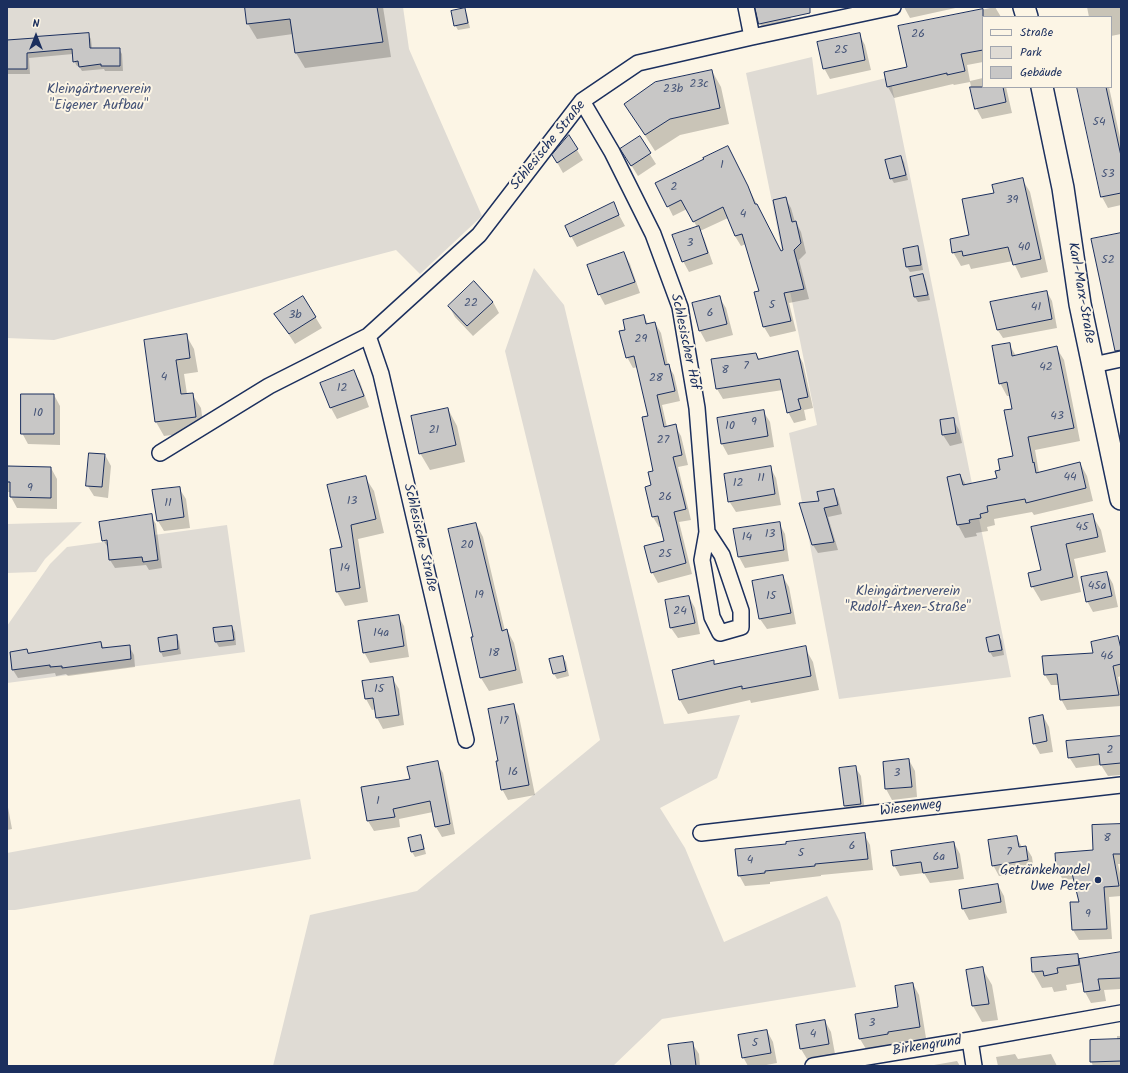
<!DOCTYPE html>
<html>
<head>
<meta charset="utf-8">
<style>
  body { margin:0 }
  #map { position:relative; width:1128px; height:1073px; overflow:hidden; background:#fcf5e5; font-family:Kalam,sans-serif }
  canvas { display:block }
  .frame { position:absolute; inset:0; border:8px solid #1b2f5e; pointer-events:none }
  .legend { position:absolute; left:982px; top:16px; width:130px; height:72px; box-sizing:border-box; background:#fcf5e5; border:1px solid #a2a6af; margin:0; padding:5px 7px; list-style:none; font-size:12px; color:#1b2f5e }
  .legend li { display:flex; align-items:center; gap:8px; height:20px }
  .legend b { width:20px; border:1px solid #a2a6af }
  .north { position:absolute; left:16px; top:16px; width:40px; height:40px; -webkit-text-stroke:3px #fcf5e5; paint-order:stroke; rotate:0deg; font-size:11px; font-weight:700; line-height:16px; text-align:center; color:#1b2f5e }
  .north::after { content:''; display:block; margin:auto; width:14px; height:18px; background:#1b2f5e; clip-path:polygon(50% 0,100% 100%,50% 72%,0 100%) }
</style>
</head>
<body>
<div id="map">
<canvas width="1128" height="1073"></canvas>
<div class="frame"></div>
<ul class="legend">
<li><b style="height:5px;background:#fcf5e5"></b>Straße</li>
<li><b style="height:11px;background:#dfdbd4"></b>Park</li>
<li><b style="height:11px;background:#c8c7c6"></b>Gebäude</li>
</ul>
<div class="north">N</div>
</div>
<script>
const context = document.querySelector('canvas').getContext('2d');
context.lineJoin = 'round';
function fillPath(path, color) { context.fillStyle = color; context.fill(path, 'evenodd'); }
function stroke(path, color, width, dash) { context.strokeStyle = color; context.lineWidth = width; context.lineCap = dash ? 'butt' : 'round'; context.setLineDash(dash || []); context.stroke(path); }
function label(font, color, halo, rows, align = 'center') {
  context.font = font + ' Kalam,sans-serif'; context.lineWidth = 4; context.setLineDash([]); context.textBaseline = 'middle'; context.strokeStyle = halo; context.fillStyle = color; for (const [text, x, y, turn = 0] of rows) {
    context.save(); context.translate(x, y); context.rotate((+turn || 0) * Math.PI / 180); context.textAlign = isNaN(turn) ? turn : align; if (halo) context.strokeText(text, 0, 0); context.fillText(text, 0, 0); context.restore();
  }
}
const green = new Path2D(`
  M7 7H403L409 49 482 216 420 274 396 250 54 340 7 338Z
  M812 57 817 95 890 77 1011 677 839 699 789 433 817 425 746 73Z
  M534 268 564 305 664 724 740 715 717 778 660 808 685 848 724 942 827 896 840 922 856 987 662 1019 613 1066H273L310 915 417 891 600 740 505 351Z
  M82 522 45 559 36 572 7 573V524Z
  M227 525 245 652 7 683V626L50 564 67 547Z
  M300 799 311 859 15 910H7V853Z`);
const shadow = new Path2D(`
  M246 7H383L391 57 305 68 296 53 293 34 257 39 248 24Z
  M756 7H788L793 29 766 35 760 24Z
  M846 7H868L851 16Z
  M904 7H960L910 18Z
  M995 7 1001 17H983V62L967 65 970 81 983 78V87H1006L1012 113 982 119 976 108 970 82 954 85 953 84 894 98 888 87 885 73 909 68 900 27Z
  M1087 7H1121V34L1111 36V17H1089Z
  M464 9 467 14 470 28 458 30 455 25Z
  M88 34 91 39 92 49H119L122 54 123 71H105L104 69 82 71 79 66H77L74 61 73 54 29 58 30 74H7V41Z
  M859 34 865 45 871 70 830 79 824 68Z
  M712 71 721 87 729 124 680 135 655 151 625 104Z
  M1078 87H1109L1121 142V205L1108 208 1102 197Z
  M639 137 656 164 638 176 628 160Z
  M577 150 583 160 563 173 553 155Z
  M733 157 781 252 784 250 785 198 791 208 795 222H796L801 232 806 253 799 260 809 299 789 303 796 331 770 337 764 327 755 293 760 291 746 244 741 246 735 236 728 218 700 231 704 238 713 264 689 272 683 261 697 227 687 209 673 216 668 206Z
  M901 157 904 162 908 180 894 183 891 178Z
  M1022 179 1030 192 1048 272 1021 278 1013 261 971 269 969 264 961 266 953 252 970 236 995 194Z
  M613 204 625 226 577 247 571 236Z
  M917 247 920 252 923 270 910 272 907 267 904 250Z
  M624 253 630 264 640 293 605 305 599 294Z
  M923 276 926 281 930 300 918 302 915 297 911 278Z
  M474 283 493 302 499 313 473 336 455 317 449 306Z
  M1047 292 1052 301 1057 328 1003 338 997 329Z
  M303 297 322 328 295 344 276 315Z
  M719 297 726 308 733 335 706 342 700 331 693 304Z
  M644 316 648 324 655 323 661 333 668 365 674 375 680 401 662 405 667 427 675 426 681 436 688 465 678 467 691 520 679 522 692 574 658 583 652 572 666 542 662 527H659L653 517V486L654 471 649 416 638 367 633 368 627 357 626 331Z
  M186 335 194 349 198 372 184 374 187 394H192L201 408 204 431 164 436 156 422 145 340Z
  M1009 344 1016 356 1056 347 1064 360 1080 441 1035 450 1039 473 1080 463 1087 476 1093 501 1034 515 1032 512 994 519 995 525 987 527 988 531 976 533 977 536 965 538 958 525 949 477 960 475 966 485 998 479 1001 471 1014 457 1013 410 1010 396H1007L1000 383Z
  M797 352 803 363 813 408 804 410 806 420 794 423 788 412 783 390 723 399 717 389 756 354 760 360Z
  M354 371 360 382 369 407 337 419 331 408 322 383Z
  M54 395 60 406V445L28 444 22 433Z
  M448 409 457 426 465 462 430 470 420 453Z
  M763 411 770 422 774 447 728 455 722 444Z
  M953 419 959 430 962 443 950 446 943 435 941 421Z
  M105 455 111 466 108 498 94 496 87 485Z
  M7 467 51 468 57 479V509L17 508 11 497V492H7Z
  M770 467 776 478 781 505 736 512 729 501Z
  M365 477 374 491 384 533 358 539 368 602 345 606 337 592 343 548Z
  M179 488 186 499 190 528 164 531 158 521Z
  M833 490 838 498 842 514 828 517 838 550 818 553 813 545 801 504 820 502Z
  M1092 515 1101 530 1106 552 1074 559 1081 592 1041 601 1032 586 1042 571 1032 528Z
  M151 516 156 524 162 568 149 570 146 565 115 568 110 560 109 549 103 540Z
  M779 523 785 534 789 561 745 568 739 557Z
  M476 524 483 537 505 631 507 630 514 643 523 683 489 691 481 678 474 637Z
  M1107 573 1113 584 1118 607 1093 612 1087 601Z
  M783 577 789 587 796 624 767 629 760 619Z
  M689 597 695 608 700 634 678 638 671 628Z
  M398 616 404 626 409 657 370 663 364 652Z
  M232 627 235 632 236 645 219 647 216 642Z
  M176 636 179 641 181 654 163 657 161 652Z
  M999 636 1002 641 1004 655 993 657 990 652Z
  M1118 637 1121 643V676L1118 677 1121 690V706L1067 710 1061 699 1059 685H1051L1045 675 1094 654Z
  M101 643 104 649 129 646 134 655 135 667 68 676 66 674 56 676 55 673 18 678 13 670 11 653 27 650 29 654Z
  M805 648 813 662 819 690 751 703 750 700 688 714 680 700 673 671 713 661 715 665Z
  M563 657 566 662 569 676 557 679 554 674Z
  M392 678 399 689 404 725 383 729 377 718 376 709 372 710 366 699 363 682Z
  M513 705 519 716 535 795 508 800 502 789 499 762Z
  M1043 716 1049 727 1053 752 1040 754 1034 743Z
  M1121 737V775L1108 776 1101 765 1076 768 1069 757Z
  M909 760 915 771 917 797 892 800 886 789 884 763Z
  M437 763 443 773 455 834 442 837 436 827 433 812 399 819 400 827 374 831 368 821 362 788 411 780Z
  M855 767 861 776 865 813 850 815 845 806Z
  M7 802 12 829 7 830Z
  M1121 825V864H1118L1121 878V896L1109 897 1112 939 1079 940 1073 930 1071 903H1080L1075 879 1063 880 1057 870 1094 851Z
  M864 834 870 845 873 870 821 875V876L770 882V884L745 886 739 875 787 845Z
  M420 836 423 841 426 854 415 857 412 852 409 839Z
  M1016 837 1022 847H1026L1032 857 1034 871 999 876 993 865Z
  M954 843 960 854 964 879 930 883 924 873 900 876 894 865Z
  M998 885 1004 896 1007 913 969 920 963 909Z
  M1121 953V989L1104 990 1106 1001 1091 1003 1085 992 1084 982 1066 985 1067 990 1054 992 1052 987 1042 988 1033 972 1032 959 1077 955 1080 959Z
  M982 968 992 985 998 1020 982 1022 973 1006 967 971Z
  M913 984 919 995 926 1038 893 1043 894 1045 866 1049 860 1039 899 1008Z
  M825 1021 831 1032 835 1054 807 1059 801 1049Z
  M767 1031 773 1042 777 1063 761 1066H748L743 1057Z
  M1117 1036H1121V1066H1093L1091 1061 1117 1040Z
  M692 1043 699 1054 700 1066H672Z
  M1015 1054 1018 1059 1051 1054 1057 1066H998L996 1057Z
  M957 1061 960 1066H934V1065Z`);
const building = new Path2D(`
  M245 7H377L383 42 295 53 290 19 247 24Z
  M755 7H810V13L759 24Z
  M465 8 468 23 454 26 451 11Z
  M983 9V50L961 54 965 71 947 75V73L887 87 884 72 907 67 898 26Z
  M89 33 90 48H120V66H101V64L79 67 78 61 73 62 72 49 27 53V69H7V40L35 38V37Z
  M860 33 865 60 823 69 817 42Z
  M712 70 720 108 670 119 645 135 624 104 655 82Z
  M970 87H1003L1006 102 975 109Z
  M1077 87H1106L1121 156V193L1101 197Z
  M569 135 578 149 557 163 552 155Z
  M640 136 651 153 631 166 620 149Z
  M728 146 748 186 755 204H757L781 251 783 250 773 200 786 197 792 222 796 221 801 243 794 250 804 289 784 293 791 321 763 327 754 292 759 291 742 234 735 236 723 207 693 222 681 200 667 207 655 183 704 159 703 158Z
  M901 156 906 175 890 179 885 160Z
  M1023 178 1041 259 1013 265 1008 247 963 256 962 251 952 253 950 239 969 235 962 199 994 193 992 185Z
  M614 202 619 215 570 237 565 226Z
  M699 226 708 253 682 262 672 235Z
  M1121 233V350L1115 351 1091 239Z
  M918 246 921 265 906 267 903 249Z
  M624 252 635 282 598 295 587 265Z
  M923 274 928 295 914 297 910 277Z
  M474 281 493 302 467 326 448 306Z
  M1047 291 1052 319 997 330 990 302Z
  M303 296 316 317 289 334 274 314Z
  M720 296 727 324 699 331 692 303Z
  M644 315 646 324 655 322 665 365 669 364 675 391 657 395 664 427 676 424 682 455 673 457 686 509 674 512 686 563 651 573 644 546 664 541 658 516 652 517 645 487 651 485 648 472 653 471 642 417 648 416 634 356 626 358 619 331 625 330 623 320Z
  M187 334 190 358 176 360 181 394 193 393 196 417 155 422 144 340Z
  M1010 343 1012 356 1057 346 1074 428 1028 437 1033 463 1034 462 1036 473 1080 462 1086 488 1026 503 1025 499 987 506 988 512 980 514 981 518 969 520 970 523 957 525 947 477 960 474 963 485 997 478 995 471 1000 470 998 459 1013 456 1004 410 1012 409 1007 382 999 384 992 346Z
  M798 351 808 397 798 399 801 409 787 413 780 379 716 389 711 359 756 353 758 359Z
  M354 370 364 396 330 408 320 383Z
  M21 394H54V434H21Z
  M448 408 456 445 419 454 411 416Z
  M764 410 768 436 721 444 717 418Z
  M954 418 956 433 942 435 940 420Z
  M89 453 105 454 102 487 86 486Z
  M7 466 51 467V498L10 497V482H7Z
  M771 466 775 494 728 502 724 474Z
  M366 476 376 519 351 525 360 588 336 592 330 549 342 547 327 485Z
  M180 487 184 517 157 521 152 490Z
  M834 489 838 505 824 508 834 542 812 545 799 503 819 501 817 492Z
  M152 514 158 560 143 562 142 557 109 560 107 540 102 541 99 522Z
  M1093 514 1098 537 1066 544 1073 577 1031 587 1028 573 1041 570 1031 527Z
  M780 522 784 550 738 557 733 529Z
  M476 523 502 631 507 629 516 670 480 678 471 637H473L448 529Z
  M1107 572 1112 596 1086 602 1081 577Z
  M783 575 791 613 759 619 752 581Z
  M689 596 695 623 670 628 665 600Z
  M399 615 404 646 363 653 358 621Z
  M232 626 234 640 215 642 213 628Z
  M177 635 178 649 160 652 158 638Z
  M999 635 1002 650 989 652 986 638Z
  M1118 636 1121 649V664L1113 666 1119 695 1060 700 1057 674 1044 675 1042 656 1093 653 1091 642Z
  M101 642 102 648 130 645 131 659 62 668V666L50 667V665L12 670 10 652 27 649 28 653Z
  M806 646 811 676 742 689V686L679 700 672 670 714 660V664Z
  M563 656 566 671 553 674 549 659Z
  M393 677 399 715 376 718 373 698 365 699 362 681Z
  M514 704 529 785 501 790 496 761H498L488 709Z
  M1043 715 1047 741 1033 744 1029 718Z
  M1121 736V763L1100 765 1099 754 1068 758 1066 741Z
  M909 759 912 787 885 789 883 762Z
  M438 761 450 824 435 827 430 801 393 809 395 817 367 821 361 787 410 779 407 767Z
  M856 766 861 804 844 806 839 768Z
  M1121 824V854H1113L1119 886 1104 887 1107 929 1072 930 1070 902H1079L1071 869 1056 870 1055 853 1093 850 1092 825Z
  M865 833 868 859 815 864V866L765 871V873L738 876 735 849 786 844V842Z
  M421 835 424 849 411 852 408 838Z
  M1017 836 1019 847 1026 846 1028 860 992 866 988 840Z
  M954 842 958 868 923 873 921 862 893 866 891 851Z
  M998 884 1001 902 962 909 959 890Z
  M1121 952V978L1098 979 1100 990 1084 992 1079 959Z
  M1078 954 1079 965 1057 968 1058 973 1044 976 1043 971 1032 972 1031 958Z
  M983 967 989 1004 972 1006 966 970Z
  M913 983 920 1027 888 1032V1034L859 1039 855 1014 898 1007 895 986Z
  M825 1020 829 1044 800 1049 796 1025Z
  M767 1030 771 1053 742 1058 738 1035Z
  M1121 1039V1061L1090 1062V1040Z
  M693 1042 696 1066H671L668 1045Z`);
const minor = new Path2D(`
  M746 7 752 37
  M582 101 612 152 653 234 680 307 697 408 707 532 702 560 712 617 720 633 741 627V611L722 555 707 532
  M1093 365 1121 359
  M160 453 269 386 368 336
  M466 740 381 374 368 336 479 235 582 101 638 63 752 37 893 7
  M701 833 1121 785
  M970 1040 974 1066
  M813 1066 970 1040 1121 1013`);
const secondary = new Path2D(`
  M1024 7 1027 17
  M1042 87 1063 188 1080 304 1121 499`);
const markers = [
  [1098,880,4,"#1b2f5e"]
];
const numberNames = [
  ["26",918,35],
  ["25",841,51],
  ["23c",699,85],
  ["23b",673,90],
  ["54",1099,123],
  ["1",722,166],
  ["53",1108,175],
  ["2",674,188],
  ["39",1012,201],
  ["4",743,215],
  ["3",690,244],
  ["40",1024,248],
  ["52",1108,261],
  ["22",471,304],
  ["5",772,306],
  ["41",1036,308],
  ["6",710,314],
  ["3b",295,316],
  ["29",641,340],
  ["7",746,367],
  ["42",1046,368],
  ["8",725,371],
  ["4",164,378],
  ["28",656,379],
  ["12",342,389],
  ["10",38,414],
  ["43",1057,417],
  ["9",754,423],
  ["10",730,427],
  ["21",434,431],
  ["27",663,441],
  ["44",1070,478],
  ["11",761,479],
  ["12",738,484],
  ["9",30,489],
  ["26",665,498],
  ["13",352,502],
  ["11",168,504],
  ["45",1082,528],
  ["13",770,535],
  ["14",747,538],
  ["20",467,546],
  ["25",665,555],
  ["14",345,569],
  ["45a",1097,587],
  ["19",479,596],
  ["15",771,597],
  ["24",680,612],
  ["14a",381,634],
  ["18",494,654],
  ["46",1107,657],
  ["15",379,690],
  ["17",504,722],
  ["2",1110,751],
  ["16",513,773],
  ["3",897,774],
  ["1",378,802],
  ["8",1107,839],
  ["6",852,847],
  ["7",1009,853],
  ["5",801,854],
  ["6a",939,858],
  ["4",750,861],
  ["9",1088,915],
  ["3",872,1024],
  ["4",813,1035],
  ["5",755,1044]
];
const parkNames = [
  ["Kleingärtnerverein",99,91],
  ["\"Eigener Aufbau\"",99,107],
  ["Kleingärtnerverein",908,593],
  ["\"Rudolf-Axen-Straße\"",908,609]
];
const streetNames = [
  ["Schlesische Straße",549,146,-51],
  ["Karl-Marx-Straße",1080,293,80],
  ["Schlesischer Hof",684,342,78],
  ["Schlesische Straße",419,538,77],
  ["Wiesenweg",911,809,-7],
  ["Birkengrund",927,1047,-9]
];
const poiNames = [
  ["Getränkehandel",1090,872],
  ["Uwe Peter",1090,888]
];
fillPath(green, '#dfdbd4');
fillPath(shadow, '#0003');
fillPath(building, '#c8c7c6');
stroke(building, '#1b2f5e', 1);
stroke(minor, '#1b2f5e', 18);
stroke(secondary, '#1b2f5e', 24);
stroke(minor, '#fcf5e5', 15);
stroke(secondary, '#fcf5e5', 21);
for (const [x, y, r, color] of markers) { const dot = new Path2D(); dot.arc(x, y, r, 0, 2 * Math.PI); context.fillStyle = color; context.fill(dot); stroke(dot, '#fcf5e5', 1.5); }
label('12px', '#465578', null, numberNames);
label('14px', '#425176', '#fcf5e5', parkNames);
label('14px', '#1b2f5e', '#fcf5e5', streetNames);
label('14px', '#1b2f5e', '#fcf5e5', poiNames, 'right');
</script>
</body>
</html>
